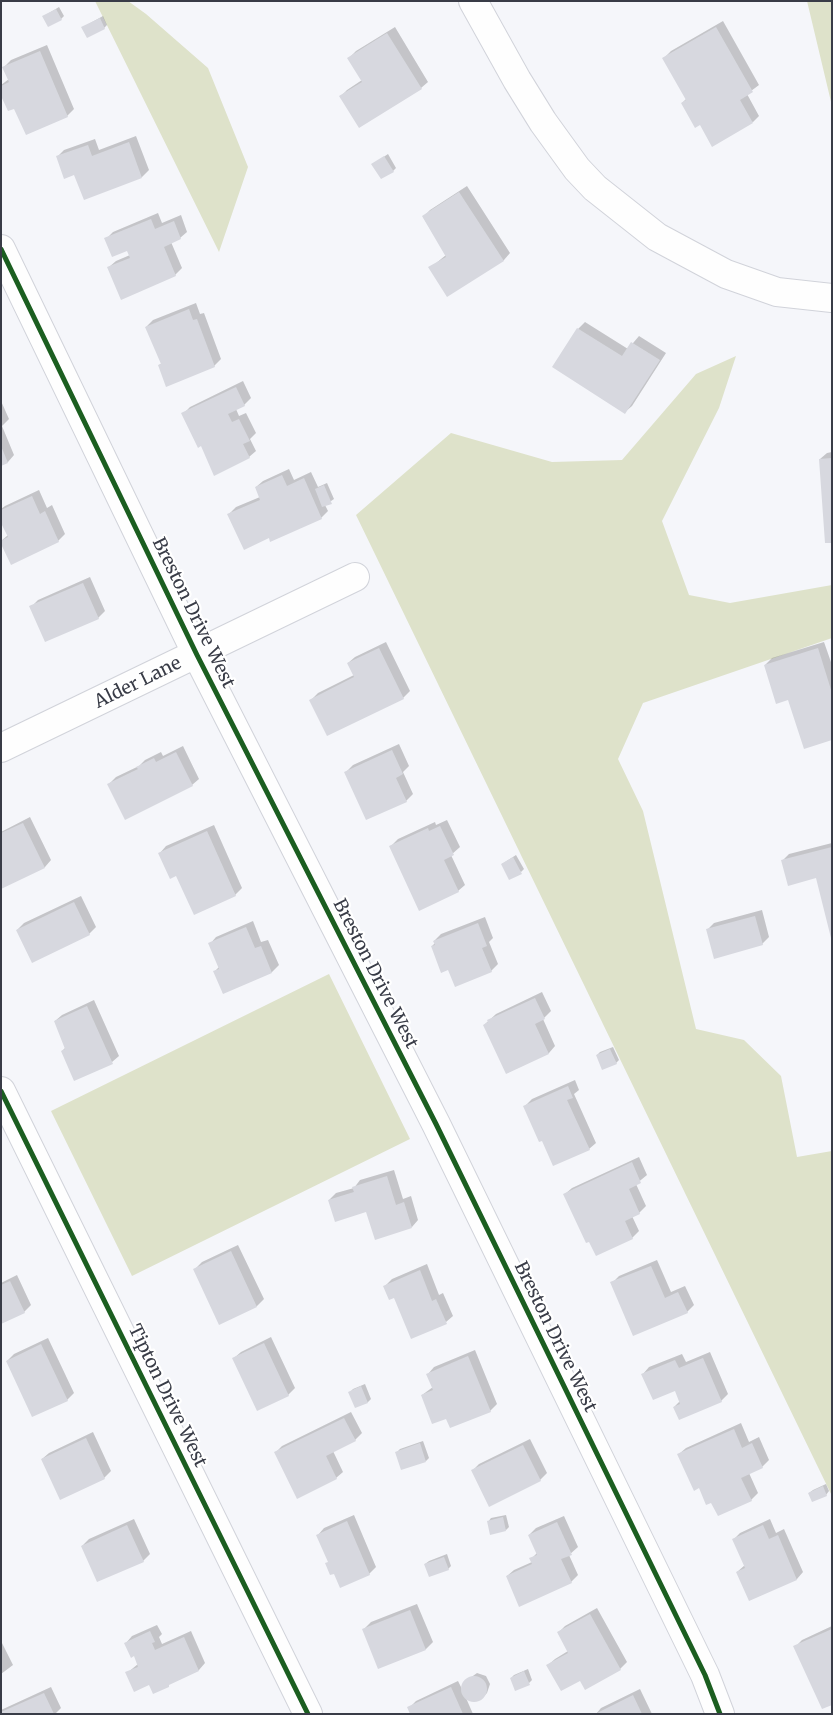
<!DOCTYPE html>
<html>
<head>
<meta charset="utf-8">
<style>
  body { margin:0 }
  #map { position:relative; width:833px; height:1715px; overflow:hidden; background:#f5f6fa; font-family:Merriweather,serif }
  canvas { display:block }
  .frame { position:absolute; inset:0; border:2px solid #393c47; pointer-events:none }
</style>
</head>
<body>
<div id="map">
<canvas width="833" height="1715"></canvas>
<div class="frame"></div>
</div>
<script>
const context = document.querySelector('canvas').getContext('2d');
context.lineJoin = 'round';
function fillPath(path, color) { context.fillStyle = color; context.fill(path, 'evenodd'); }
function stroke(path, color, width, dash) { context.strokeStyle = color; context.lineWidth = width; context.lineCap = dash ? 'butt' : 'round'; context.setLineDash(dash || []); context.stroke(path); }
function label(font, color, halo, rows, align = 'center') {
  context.font = font + ' Merriweather,serif'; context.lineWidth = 4.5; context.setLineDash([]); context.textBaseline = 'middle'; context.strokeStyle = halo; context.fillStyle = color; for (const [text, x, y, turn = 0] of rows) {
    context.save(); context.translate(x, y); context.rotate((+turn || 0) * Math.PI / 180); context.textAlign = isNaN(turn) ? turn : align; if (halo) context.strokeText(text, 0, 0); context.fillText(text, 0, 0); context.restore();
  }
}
const green = new Path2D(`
  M95 1H128L146 14 208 68 248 167 219 252Z
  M807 1H832V106Z
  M736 356 719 408 662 521 689 595 730 603 832 585V638L643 703 618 759 643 811 696 1029 744 1040 781 1076 797 1157 832 1151V1496L356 515 451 433 552 462 622 460 696 374Z
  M329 974 410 1139 132 1276 51 1111Z`);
const shadow = new Path2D(`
  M59 7 64 16 61 19 44 16Z
  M103 16 107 25 104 28 83 27Z
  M723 21 759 85 747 94 759 116 753 122 682 103 687 98 664 58 671 51Z
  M395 27 428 82 421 88 341 96 347 90 362 80 349 58 356 51Z
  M47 45 74 109 67 116 1 93V85L9 79 4 67 11 60Z
  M136 136 149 170 142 177 84 198 75 174 57 157 64 150 95 139 99 150Z
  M388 154 396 168 393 171 373 164Z
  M467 186 510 253 504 260 448 295 430 268 446 255 423 217 430 210Z
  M158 213 162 223 181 215 187 232 180 238 171 242 182 268 175 275 109 267 116 261 130 255 127 249 106 239 113 232Z
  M196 303 200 314 204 313 221 359 214 366 159 365 162 363 146 327 153 320Z
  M585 322 628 349 639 336 666 353 632 406 625 412 578 329Z
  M243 381 251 398 244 405 236 409 239 416 246 413 256 433 250 439 256 451 249 457 183 414 190 407Z
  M1 401 9 419 2 426 14 455 8 462 1 465Z
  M832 452V542L820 459 827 453Z
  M289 469 294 480 311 472 318 487 327 483 334 499 325 505 328 511 321 518 270 537 229 514 236 507 260 497 256 487 263 481Z
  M39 490 47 508 52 505 65 534 58 541H1L8 535 1 520V509L5 506Z
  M90 577 105 611 98 618 31 607 38 600Z
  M386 642 410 691 403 698 311 700 318 693 354 675 348 663 355 657Z
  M824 642 832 665V739L789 699 765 665 772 658Z
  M399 744 409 766 403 772 413 794 406 801 346 772 353 765Z
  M183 746 199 779 192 785 109 784 116 777 139 766 145 760 161 752 163 756Z
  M30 817 51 860 45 867 1 888V832Z
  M447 820 460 847 451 855 465 885 458 891 391 846 398 839 435 822 436 825Z
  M214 825 242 888 235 895 177 874 160 853 166 846Z
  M832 843V935L817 877 782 861 789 854Z
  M516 855 524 869 521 872 502 864Z
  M81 896 96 927 89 934 17 930 24 923Z
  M762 910 769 937 762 944 707 930 714 923Z
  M485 917 493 938 489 942 498 964 491 971 449 969 432 946 435 943 434 941 441 934Z
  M253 921 261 942 268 940 279 965 272 972 223 993 215 971 219 967 210 944 216 937Z
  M542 992 551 1011 543 1019 555 1046 549 1053 507 1073 484 1025 496 1014Z
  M94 1000 119 1056 112 1062 62 1051 66 1047 55 1021 62 1015Z
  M613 1047 619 1060 616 1063 597 1055 600 1052Z
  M575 1080 579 1090 574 1094 596 1143 589 1149 525 1106 532 1099Z
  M639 1157 647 1175 636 1184 646 1206 639 1213 632 1216 639 1231 632 1238 565 1194 572 1188Z
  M394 1170 403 1199 411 1196 418 1220 412 1227 367 1211 329 1200 336 1193 354 1188 360 1180Z
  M238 1245 264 1299 257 1306 220 1323 195 1269 202 1262Z
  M657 1260 671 1292 685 1286 694 1305 687 1312 612 1283 619 1276Z
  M427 1264 439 1295 443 1293 453 1316 446 1322 394 1297 385 1286 392 1279Z
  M17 1275 31 1305 24 1312 1 1323V1283Z
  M271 1337 295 1388 288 1395 258 1409 234 1358 241 1352Z
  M48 1338 74 1393 67 1400 7 1361 14 1354Z
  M475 1350 497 1404 490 1411 446 1417 422 1395 433 1387 428 1374 434 1367Z
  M710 1352 728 1394 721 1401 674 1407 680 1401 676 1389 643 1374 649 1367 682 1354 686 1362Z
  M365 1384 371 1399 368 1402 356 1407 350 1392 353 1389Z
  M351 1412 362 1433 355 1440 333 1451 343 1472 336 1478 276 1452 282 1446Z
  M741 1423 749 1442 759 1437 769 1460 762 1467 749 1473 758 1493 751 1500 699 1487 679 1454 686 1448Z
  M93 1432 111 1471 104 1478 42 1459 49 1453Z
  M530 1439 547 1473 540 1480 472 1471 479 1464Z
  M423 1441 429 1458 426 1461 397 1452 400 1449Z
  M826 1484 829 1491 826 1495 809 1493 813 1490Z
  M354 1515 376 1567 369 1574 329 1561 318 1535 324 1528Z
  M506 1515 509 1527 506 1530 488 1522 491 1518Z
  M564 1516 578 1547 569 1555 578 1575 571 1582 507 1576 514 1570 532 1562 531 1559 537 1553 529 1535 536 1528Z
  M134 1519 150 1554 143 1561 82 1546 89 1539Z
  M770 1519 776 1533 784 1529 803 1572 797 1579 750 1600 737 1572 745 1565 733 1540 740 1533Z
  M447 1554 451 1566 448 1569 425 1564 429 1561Z
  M417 1604 433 1642 426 1649 379 1667 364 1629 371 1622Z
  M597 1608 627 1662 620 1669 585 1688 580 1679 548 1665 555 1659 568 1651 558 1633 565 1626Z
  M157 1625 162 1634 159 1637 162 1644 191 1631 205 1663 199 1670 149 1684 127 1673 138 1664 135 1655 126 1643 132 1636Z
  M832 1626V1703L795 1647 802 1640Z
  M1 1641 13 1665 1 1674Z
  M528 1669 532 1680 529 1683 511 1678 514 1675Z
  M477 1673 486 1676 490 1684 487 1693 484 1696 476 1701 466 1698 473 1714H412L409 1708 416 1701 458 1681 463 1691 466 1681Z
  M51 1687 61 1708 55 1714H1V1710Z
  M640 1689 652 1714H596L601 1708Z`);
const building = new Path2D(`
  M56 9 62 20 48 27 42 16Z
  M100 18 105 29 87 38 81 27Z
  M716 27 753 92 740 100 753 123 712 147 700 125 695 128 681 103 686 100 662 58Z
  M387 33 422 89 359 128 339 96 362 82 347 58Z
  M40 51 68 117 26 135 14 109 8 111 1 96V86L9 82 2 67Z
  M129 142 142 178 84 200 74 175 64 179 56 156 88 145 92 156Z
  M384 156 394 172 381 179 371 164Z
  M459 192 504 261 447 297 428 267 446 257 422 216Z
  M151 219 155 229 174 221 181 239 164 247 176 276 121 300 107 267 130 258 127 251 112 257 104 238Z
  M189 309 193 320 197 319 215 367 166 387 158 365 161 364 145 327Z
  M577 328 622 356 631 342 660 360 625 414 552 367Z
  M236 387 245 406 228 414 232 422 239 419 250 441 243 444 250 458 214 476 201 446 198 448 181 413Z
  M1 446 8 463 1 466Z
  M832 458V543H825L819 459Z
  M282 475 287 486 304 478 322 519 270 542 269 538 244 550 227 514 260 500 255 487Z
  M324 485 332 504 322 507 315 489Z
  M32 496 40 514 45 511 59 542 11 565 1 544V541L8 537 1 523V510Z
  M83 583 99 619 45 642 29 606Z
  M379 648 404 699 327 736 309 700 354 677 347 663Z
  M818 648 832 693V740L804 749 788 700 776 704 764 665Z
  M392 750 403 774 396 778 407 802 366 820 344 772Z
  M176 752 193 786 125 820 107 784 138 769 136 767 154 758 156 762Z
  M23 823 45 868 1 889V833Z
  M440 826 454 855 444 860 459 892 419 911 389 846 428 828 429 831Z
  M207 831 236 896 194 915 176 876 170 879 158 853Z
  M832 847V938H831L816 878 788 886 781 860Z
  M513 857 522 874 509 880 501 864Z
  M74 902 90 935 32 963 16 930Z
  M755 916 763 945 714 959 706 929Z
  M478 923 487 946 482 948 492 972 455 987 448 970 441 973 431 946 435 945 433 941Z
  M246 927 255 948 261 946 272 973 223 994 213 971 219 969 208 943Z
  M535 998 545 1019 535 1024 549 1054 506 1074 483 1025 488 1022 487 1020Z
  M87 1006 113 1064 74 1081 61 1051 65 1049 54 1021Z
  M610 1049 617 1064 602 1070 596 1055Z
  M568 1086 573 1098 567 1100 590 1150 553 1166 542 1141 539 1142 523 1106Z
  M632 1162 641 1183 629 1189 640 1214 625 1221 633 1239 596 1256 589 1242 586 1243 563 1194Z
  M387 1176 396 1205 404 1202 412 1228 375 1240 366 1212 335 1222 328 1200 354 1192 352 1187Z
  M231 1251 257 1307 219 1325 193 1269Z
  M651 1266 665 1298 678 1292 688 1313 633 1336 610 1282Z
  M420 1270 432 1301 436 1299 447 1324 411 1339 394 1298 389 1300 383 1286Z
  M10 1281 25 1313 1 1324V1285Z
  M264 1343 289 1396 257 1411 232 1358Z
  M41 1344 68 1401 32 1417 6 1361Z
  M468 1356 491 1412 450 1428 446 1419 432 1424 421 1395 433 1390 426 1374Z
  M703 1358 722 1402 679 1420 673 1407 680 1404 675 1391 653 1400 641 1374 675 1360 679 1368Z
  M361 1386 368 1403 355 1408 348 1392Z
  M344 1418 356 1441 326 1456 337 1479 297 1499 274 1452Z
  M734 1429 742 1448 752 1443 763 1468 741 1478 752 1501 718 1516 711 1503 706 1505 699 1488 694 1491 677 1454Z
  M86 1438 105 1479 60 1500 41 1459Z
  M420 1443 426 1462 401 1470 395 1452Z
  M523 1445 541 1481 489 1507 471 1470Z
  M823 1486 827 1496 812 1502 808 1493Z
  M503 1517 506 1531 490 1535 487 1521Z
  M347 1521 370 1575 340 1588 334 1574 330 1575 325 1563 328 1562 316 1535Z
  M557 1522 572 1555 561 1559 572 1583 519 1607 506 1576 532 1564 529 1558 537 1555 528 1535Z
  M127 1525 144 1562 97 1582 81 1546Z
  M763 1525 769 1539 778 1535 797 1580 749 1601 736 1572 745 1568 732 1539Z
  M444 1557 449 1570 429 1577 424 1564Z
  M410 1610 426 1650 378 1669 362 1629Z
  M590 1614 621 1670 585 1690 580 1681 561 1691 546 1665 568 1653 557 1632Z
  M832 1629V1705L822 1709 793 1646Z
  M150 1631 155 1642 152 1643 155 1650 184 1637 199 1671 169 1685V1687L153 1694 149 1685 134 1692 125 1672 138 1667 134 1656 131 1658 124 1643Z
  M524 1671 530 1685 515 1691 510 1678Z
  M461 1689a13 13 0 1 1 26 0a13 13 0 1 1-26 0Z
  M451 1687 463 1714H410L407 1707Z
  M44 1693 54 1714H1V1712Z
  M633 1695 642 1714H595Z`);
const street = new Path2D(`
  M473 1 517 80 543 122 577 169 595 188 657 237 726 274 777 292 832 298
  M1 249 197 655 436 1124 705 1675 720 1714
  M1 748 355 577
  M1 1091 308 1714`);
const cycleway = new Path2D(`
  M1 249 197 655 436 1124 705 1675 720 1714
  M1 1091 308 1714`);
const streetNames = [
  ["Breston Drive West",193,613,64],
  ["Alder Lane",138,683,-26],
  ["Breston Drive West",375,974,63],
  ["Breston Drive West",555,1337,64],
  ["Tipton Drive West",167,1396,64]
];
fillPath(green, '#dee2ca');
fillPath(shadow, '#0003');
fillPath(building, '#d7d8df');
stroke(street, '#d1d3da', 30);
stroke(street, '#fefefe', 28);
stroke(cycleway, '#1b5e20', 5);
label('18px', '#393c47', '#fff', streetNames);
</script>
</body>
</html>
